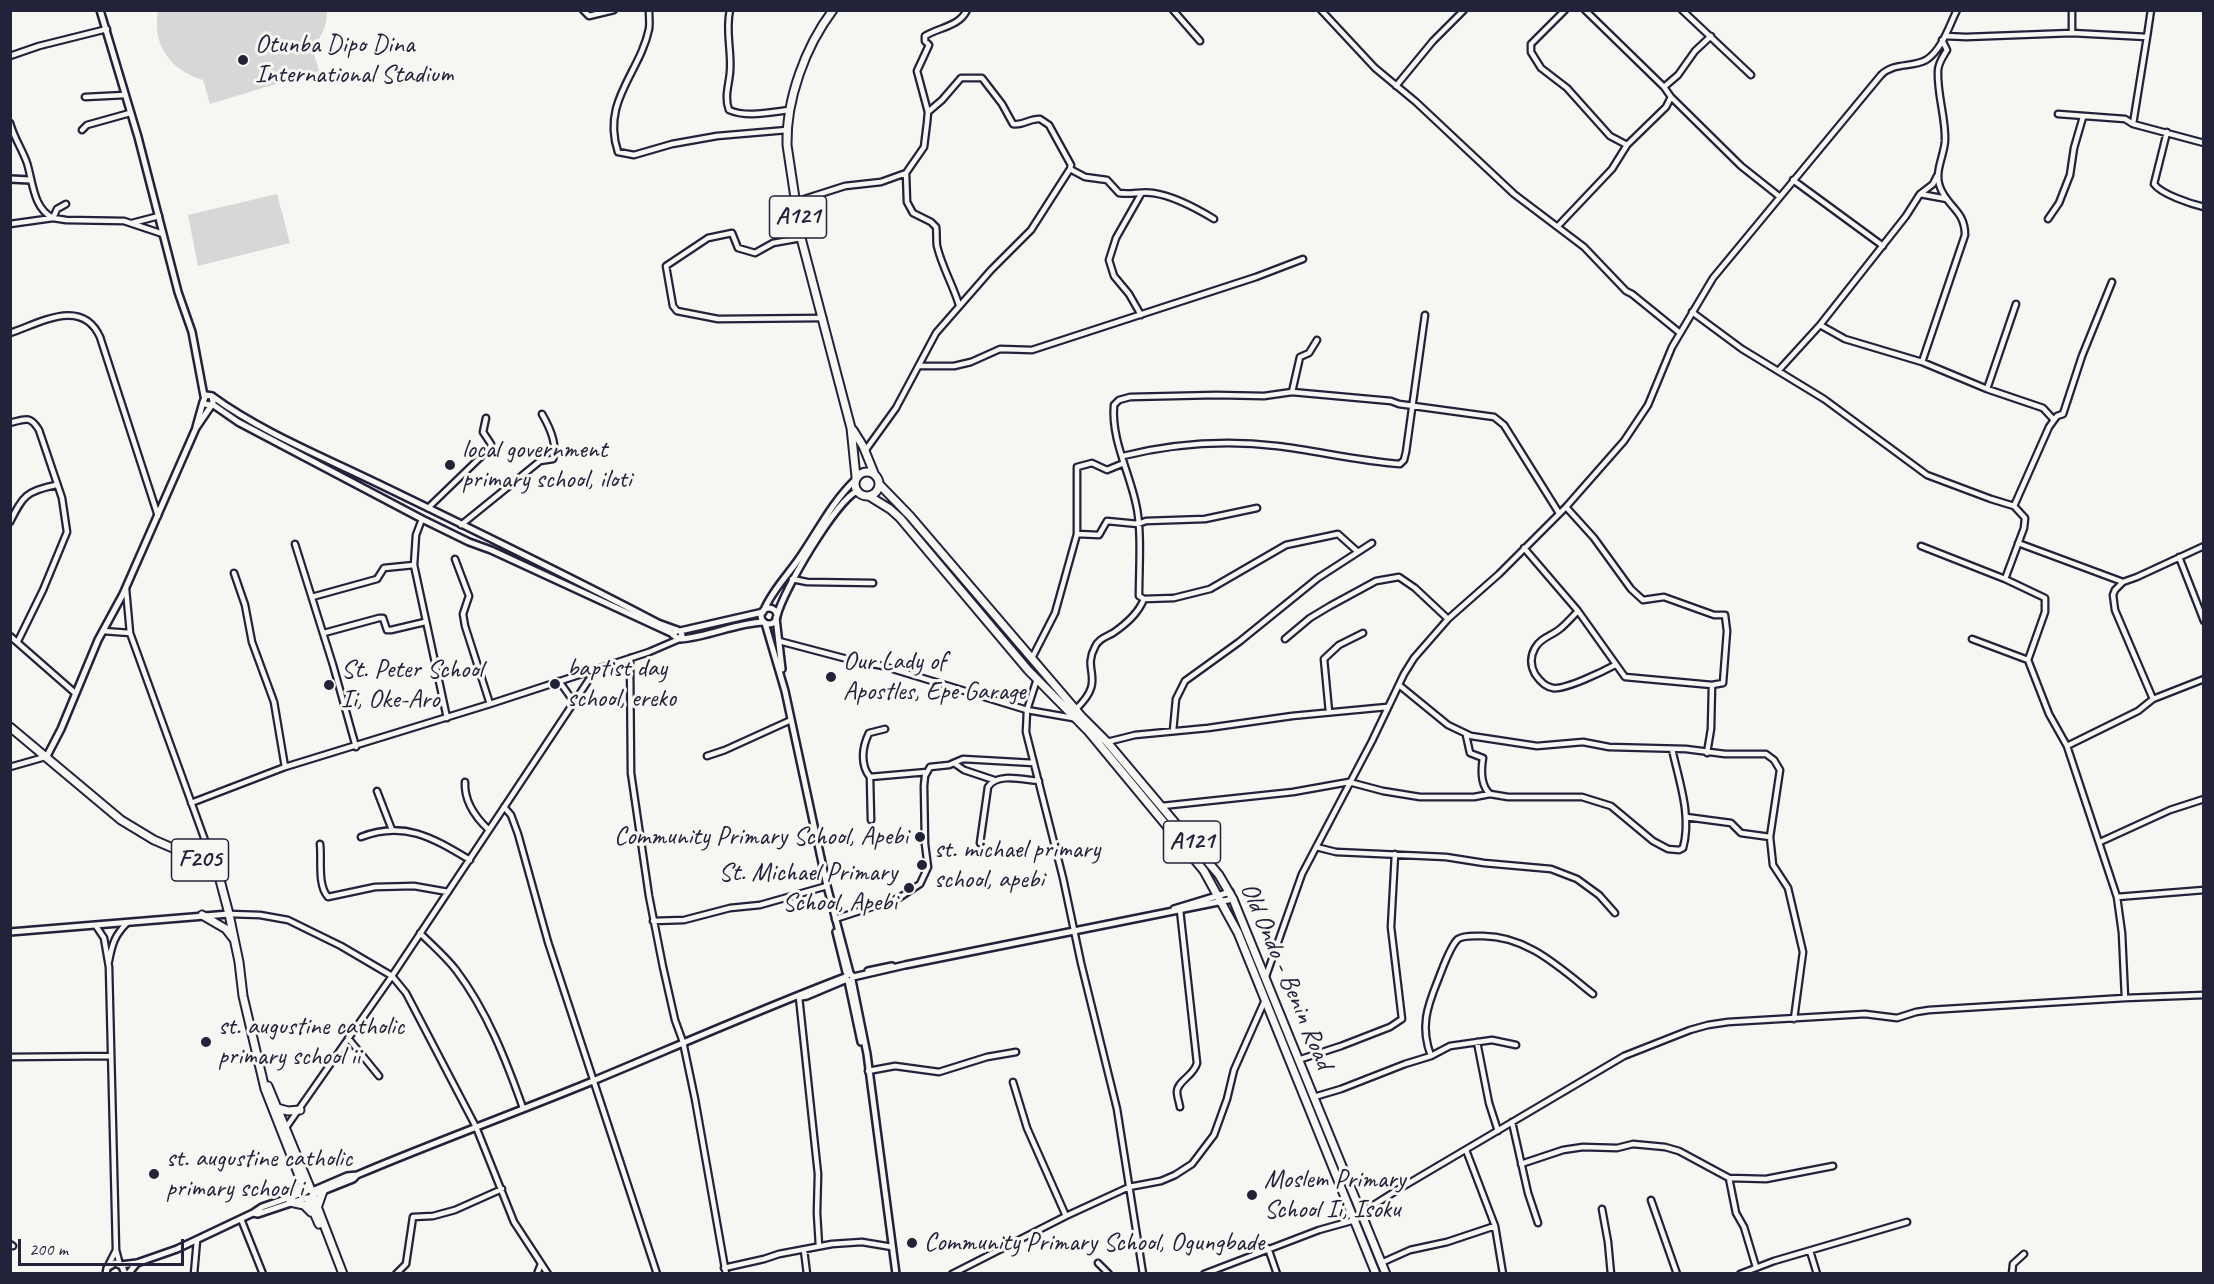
<!DOCTYPE html>
<html>
<head>
<meta charset="utf-8">
<style>
  body { margin:0 }
  #map { position:relative; width:2214px; height:1284px; overflow:hidden; background:#f6f6f2; font-family:Caveat,sans-serif }
  canvas { display:block }
  .frame { position:absolute; inset:0; border:12px solid #22223b; pointer-events:none }
  .scale { position:absolute; left:18px; top:1239px; width:166px; height:27px; box-sizing:border-box; border:3px solid #22223b; border-top:0; padding-left:8px; font-size:18px; line-height:21px; white-space:nowrap; color:#22223b; -webkit-text-stroke:4px #f6f6f2; paint-order:stroke }
</style>
</head>
<body>
<div id="map">
<canvas width="2214" height="1284"></canvas>
<div class="frame"></div>
<div class="scale">200 m</div>
</div>
<script>
const context = document.querySelector('canvas').getContext('2d');
context.lineJoin = 'round';
function fillPath(path, color) { context.fillStyle = color; context.fill(path, 'evenodd'); }
function stroke(path, color, width, dash) { context.strokeStyle = color; context.lineWidth = width; context.lineCap = dash ? 'butt' : 'round'; context.setLineDash(dash || []); context.stroke(path); }
function label(font, color, halo, rows, align = 'center') {
  context.font = font + ' Caveat,sans-serif'; context.lineWidth = 6; context.setLineDash([]); context.textBaseline = 'middle'; context.strokeStyle = halo; context.fillStyle = color; for (const [text, x, y, turn = 0] of rows) {
    context.save(); context.translate(x, y); context.rotate((+turn || 0) * Math.PI / 180); context.textAlign = isNaN(turn) ? turn : align; if (halo) context.strokeText(text, 0, 0); context.fillText(text, 0, 0); context.restore();
  }
}
const green = new Path2D(`
  M158 11H327C327 26 322 36 312 48L319 71 210 104 203 80C170 70 152 45 158 11Z
  M277 194 290 243 198 266 188 215Z`);
const minor = new Path2D(`
  M583 10 589 16 614 10
  M649 10C649 16 650 23 649 29 640 73 601 101 618 152L634 155 672 144 717 136 787 130
  M730 10C725 31 732 51 730 72 729 85 724 97 729 110 747 118 771 112 790 110
  M1173 10 1200 41
  M1321 10 1375 68 1416 102 1514 194 1584 247 1626 291 1632 294 1680 333
  M1565 10 1531 44V52L1541 68 1567 88 1610 136 1627 145
  M1585 10 1664 87
  M1682 10 1751 75
  M2072 10V33
  M1945 36 1966 37 2072 33 2147 37 2133 124 2204 143
  M2147 37 2151 10
  M10 56 39 46 107 29
  M1396 86 1433 41 1464 10
  M85 97 125 95
  M1671 97 1741 166 1780 197
  M928 112 942 100 961 78H982L1002 104 1013 124C1023 126 1030 118 1040 119L1049 125 1071 165 1070 169 1085 177 1107 180 1119 193C1131 195 1142 191 1153 193 1174 196 1196 208 1214 219
  M2058 114 2125 119 2133 124
  M10 123C14 138 22 149 27 163 33 182 33 208 53 218L57 209 66 204
  M82 130 87 125 130 113
  M2167 132 2154 184C2161 194 2191 204 2204 207
  M1793 180 1883 246
  M1920 194 1947 199
  M795 202 845 186 881 182 906 173
  M2048 219 2059 203 2070 175 2074 148 2083 117
  M132 223 159 216
  M10 224 53 218 66 220 124 221 163 234
  M1558 226 1612 169 1627 145 1666 107 1671 97 1664 87 1678 75 1695 51 1711 36
  M801 238 773 243 755 253 738 248 732 233 708 238 666 266 673 306 677 311 718 319 823 318
  M959 305C953 285 942 267 937 246 936 240 937 233 936 227L931 222 913 213 907 202 906 173 924 147 927 123 928 112 917 71 929 45 925 41V36C939 27 959 27 967 10
  M1692 312 1742 349 1824 399 1927 475 1991 499 2014 506 2025 518 2024 528 2005 579 2045 598V612L2028 660 2049 714 2067 746 2117 897 2122 933 2125 998
  M1141 315 1129 294 1114 276 1109 260 1116 238 1141 194
  M1820 325 1845 339 1922 362 1987 389 2043 408 2054 420
  M10 333C40 323 82 297 100 337L158 516
  M1922 362 1965 235C1965 210 1947 207 1940 187 1934 172 1944 156 1945 141 1946 118 1937 95 1938 71 1938 63 1943 57 1947 50L1942 40
  M919 366H954L971 362 1000 349 1032 350 1256 277 1303 259
  M1779 370 1820 325 1906 216 1920 194 1933 184 1937 176
  M1987 389 2016 304
  M1292 392 1300 357 1309 353 1317 340
  M10 423C25 419 30 415 39 430L62 498 67 532 43 590 18 641
  M865 451 896 408 936 333 991 270 1031 230 1070 169
  M1123 456C1172 444 1226 440 1277 446 1318 451 1359 461 1400 464L1404 460 1406 452 1425 315
  M2014 506 2049 427 2057 416 2063 414 2082 356 2112 282
  M1566 507 1594 538 1631 589 1643 600 1664 597 1714 615H1725L1727 631 1723 683 1712 685 1711 729 1707 753
  M428 508 490 448 491 444 483 432 486 418
  M422 519 416 535 414 565 447 718
  M10 522C23 496 26 491 56 485
  M461 525 540 461 553 459C558 445 549 426 542 414
  M1077 534 1099 535 1107 521 1138 524 1146 521 1205 519 1257 508
  M2018 543 2123 582
  M295 544 333 665 356 747
  M1921 546 2005 579
  M1524 548 1578 611 1625 677 1712 685
  M1358 552 1338 534 1286 545 1210 589 1174 598 1144 599 1139 596C1139 570 1142 529 1136 504 1129 471 1111 439 1114 405L1119 400 1130 397 1216 395 1264 396 1292 392 1391 401 1399 404 1494 417 1504 425 1559 513
  M2179 557 2204 621
  M455 559 469 596 463 614 465 626 490 704
  M234 573 245 605 252 642 274 702 285 767
  M792 579 807 582 873 583
  M126 589 130 633 215 868
  M312 597 377 579 384 568 414 565
  M1578 611C1572 617 1567 623 1561 628 1552 636 1541 637 1535 648 1530 657 1530 665 1535 674 1539 680 1546 687 1553 688 1565 690 1604 671 1615 665
  M103 631 130 633
  M324 633 379 618H383L387 630H391L425 622
  M10 636 75 693
  M1285 639 1310 618 1330 606 1376 581 1399 577 1415 588 1448 619
  M1972 639 2028 660
  M779 641 851 660 883 666 1027 710 1073 718
  M630 658 631 773 649 896 663 967 675 1020 683 1042 695 1099 726 1274
  M1032 658 1055 613 1077 534V467L1092 463 1107 470 1124 463
  M1037 679 1027 710 1026 732 1063 878 1081 963 1117 1109 1143 1274
  M559 681 574 702
  M1399 685 1448 725 1471 736 1537 746 1583 742 1609 747 1686 749 1725 754H1766L1774 760 1780 770 1770 837 1773 865 1788 888 1803 952 1794 1019
  M2153 699 2115 610 2113 595 2115 590 2123 582 2137 577 2204 546
  M1075 710C1108 679 1081 672 1095 647 1098 639 1106 637 1113 633 1126 624 1138 614 1144 599
  M1329 712 1324 659 1339 645 1363 633
  M885 729 869 733C862 747 860 765 870 777L927 772
  M1173 731 1176 699 1185 681 1239 642 1318 578 1372 543
  M1466 735 1470 753 1483 758C1481 770 1480 785 1490 794
  M1107 742 1135 735 1208 728 1292 716 1387 707
  M2067 746 2138 711 2153 699 2204 679
  M707 756 725 750 791 720
  M954 763 964 770 994 780
  M10 767 45 757
  M870 777 871 820
  M465 782C464 802 475 817 489 830
  M377 791 392 830
  M191 803 285 767 490 704 649 652 677 640
  M1162 806 1293 792 1349 782 1383 791 1420 797H1474L1490 794 1508 797H1582L1611 806 1653 841 1668 849 1679 850 1683 848C1692 816 1679 781 1672 749
  M504 807 511 815 518 834 548 942 657 1274
  M1686 817 1731 823 1741 833 1770 837
  M361 837C404 820 433 838 470 860
  M2100 842 2170 810 2204 799
  M980 843 988 787C997 772 1024 780 1039 781
  M320 844C322 859 317 885 328 897L375 887 414 886 448 892
  M1316 847 1336 852 1446 857 1484 863 1551 869 1577 879 1599 895 1615 913
  M2117 897 2204 890
  M1180 910 1197 1063C1194 1076 1177 1081 1177 1092 1177 1096 1179 1102 1180 1107
  M229 914 260 915 288 920 341 946 392 976 406 993 476 1127 514 1222 548 1274
  M835 919 899 898 920 884 928 867 925 844 924 786 925 776 930 767 949 765 963 759 1034 763
  M653 921 684 920 730 908 760 905 827 886
  M96 926 104 938 109 967 116 1250 120 1265
  M420 933C432 945 445 956 456 970 487 1011 506 1060 523 1108
  M109 961C112 944 115 935 127 923
  M1265 979 1302 874 1372 741 1404 674 1414 658 1448 619 1499 574 1566 507 1624 441 1648 405 1672 347 1713 278 1881 75C1894 62 1911 68 1926 60 1942 50 1949 26 1957 10
  M799 997 818 1174 817 1213 819 1246
  M348 1038 379 1076
  M1477 1042 1489 1103 1498 1131
  M1431 1056C1420 1027 1427 1007 1438 980 1442 970 1450 946 1458 939 1464 935 1474 936 1481 936 1526 935 1559 967 1593 994
  M10 1057 111 1056
  M1298 1060 1341 1046 1390 1027 1402 1019 1391 927 1395 854
  M868 1071 895 1066 939 1072 987 1057 1016 1052
  M1013 1082 1027 1128 1066 1216
  M1314 1097 1341 1089 1405 1064 1431 1056 1450 1046 1492 1040 1516 1045
  M1512 1122 1528 1193 1538 1223
  M285 1129 392 976 596 669
  M1466 1150 1495 1226 1503 1274
  M1521 1164 1563 1150 1583 1147 1617 1148 1633 1144 1665 1147 1679 1151 1729 1178 1766 1179 1833 1166
  M1729 1178 1736 1213 1744 1227 1756 1267
  M1651 1200 1677 1274
  M1602 1209 1608 1242 1611 1274
  M241 1219 263 1274
  M10 1244 13 1246
  M1268 1248 1277 1274
  M804 1250 807 1274
  M1810 1251 1817 1274
  M1098 1263 1109 1274
  M1381 1263 1410 1250 1447 1242 1495 1226
  M108 1266 116 1250
  M724 1268 764 1259 779 1254 832 1244 862 1242 892 1247
  M194 1274 197 1240
  M396 1274 406 1264 413 1217 433 1216 455 1210 502 1189
  M537 1274 541 1264
  M952 1274 1066 1216 1129 1187 1161 1181 1175 1175 1192 1164 1214 1135 1227 1099 1234 1070 1265 1000
  M1204 1274 1319 1230 1355 1220 1361 1213 1399 1189 1624 1056 1690 1030 1708 1025 1728 1022 1865 1014 1897 1018 1916 1012 1929 1010 2125 998 2204 995
  M1740 1274 1774 1261 1907 1222
  M2012 1274 2013 1264 2024 1254`);
const tertiary = new Path2D(`
  M100 10 138 137 178 292 192 332 204 396
  M10 179 30 180
  M212 396C261 432 326 458 381 485 474 530 567 575 658 623L680 631 682 635 679 639 673 635 677 630
  M212 404 238 422 422 519 469 542 491 550 673 634
  M196 427 203 402
  M761 616a8 8 0 1 1 16 0a8 8 0 1 1-16 0Z
  M764 610C772 591 786 577 798 560 817 533 831 503 855 480
  M777 616C783 591 835 502 857 491
  M776 618 782 669
  M765 623 785 691 827 886 850 973
  M680 631 763 612
  M680 639C709 637 735 623 764 622
  M47 756 61 729 98 640 123 594 196 428 213 403 212 396 206 395 203 402 205 404 210 405
  M1174 909 1230 892
  M10 932 229 914
  M836 932 846 972
  M868 971 892 966
  M853 977 850 973 845 977 848 981H851L853 977 905 965 1233 899
  M852 980 867 1054 896 1274
  M848 981 861 1042
  M801 997 807 996 845 980
  M312 1191 347 1176 357 1175
  M313 1195 353 1179 357 1175C435 1142 515 1113 593 1081 677 1046 761 1009 845 977
  M253 1213 258 1214 306 1198
  M120 1265 137 1263 177 1249 253 1213 262 1207 305 1192
  M106 1274 107 1268 115 1263 122 1266 125 1274
  M128 1274 137 1263`);
const primary = new Path2D(`
  M833 10C805 47 786 100 787 145L801 238 851 428 856 477
  M853 430 863 446 874 473
  M855 484a12 12 0 1 1 24 0a12 12 0 1 1-24 0Z
  M879 484 910 516 1082 717 1107 742 1219 875 1233 899 1386 1274
  M869 496 890 509 900 518 1028 670 1089 732 1204 871 1238 933 1376 1274
  M10 727 121 820 154 840 203 861 215 868 220 880 229 914 239 962 243 996 265 1089 305 1191
  M202 915 226 929 233 938
  M268 1086 311 1190
  M277 1108 288 1111 300 1110
  M293 1196 302 1185
  M313 1196 343 1274
  M308 1199 319 1224
  M290 1202 304 1205 311 1212
  M317 1208 323 1191`);
const markers = [
  [243,60,6,"#22223b"],
  [450,465,6,"#22223b"],
  [831,677,6,"#22223b"],
  [555,684,6,"#22223b"],
  [329,685,6,"#22223b"],
  [920,837,6,"#22223b"],
  [922,865,6,"#22223b"],
  [909,888,6,"#22223b"],
  [206,1042,6,"#22223b"],
  [154,1174,6,"#22223b"],
  [1252,1195,6,"#22223b"],
  [912,1243,6,"#22223b"]
];
const shields = [
  [798,217,57],
  [1192,842,57],
  [200,860,57]
];
const shieldNames = [
  ["A121",798,217],
  ["A121",1192,842],
  ["F205",200,860]
];
const poiNames = [
  ["Otunba Dipo Dina",255,45],
  ["International Stadium",255,75],
  ["local government",462,450],
  ["primary school, iloti",462,480],
  ["Our Lady of",843,662],
  ["Apostles, Epe Garage",843,692],
  ["baptist day",567,669],
  ["school, ereko",567,699],
  ["St. Peter School",341,670],
  ["Ii, Oke-Aro",341,700],
  ["Community Primary School, Apebi",908,837,"right"],
  ["st. michael primary",934,850],
  ["school, apebi",934,880],
  ["St. Michael Primary",897,873,"right"],
  ["School, Apebi",897,903,"right"],
  ["st. augustine catholic",218,1027],
  ["primary school ii",218,1057],
  ["st. augustine catholic",166,1159],
  ["primary school i",166,1189],
  ["Moslem Primary",1264,1180],
  ["School Ii, Isoku",1264,1210],
  ["Community Primary School, Ogungbade",924,1243]
];
const streetNames = [
  ["Old Ondo - Benin Road",1286,976,67]
];
fillPath(green, '#d7d7d7');
stroke(minor, '#22223b', 9);
stroke(tertiary, '#22223b', 10);
stroke(primary, '#22223b', 11);
stroke(minor, '#f6f6f2', 4.5);
stroke(tertiary, '#f6f6f2', 5);
stroke(primary, '#f6f6f2', 7);
for (const [x, y, r, color] of markers) { const dot = new Path2D(); dot.arc(x, y, r, 0, 2 * Math.PI); context.fillStyle = color; context.fill(dot); stroke(dot, '#f6f6f2', 2); }
for (const [x, y, w] of shields) { const box = new Path2D(); box.roundRect(x - w / 2, y - 21, w, 42, 4.5); context.fillStyle = '#f6f6f2'; context.fill(box); stroke(box, '#22223b', 1.5); }
label('bold 24px', '#22223b', null, shieldNames);
label('26px', '#22223b', '#f6f6f2', poiNames, 'left');
label('26px', '#22223b', '#f6f6f2', streetNames);
</script>
</body>
</html>
